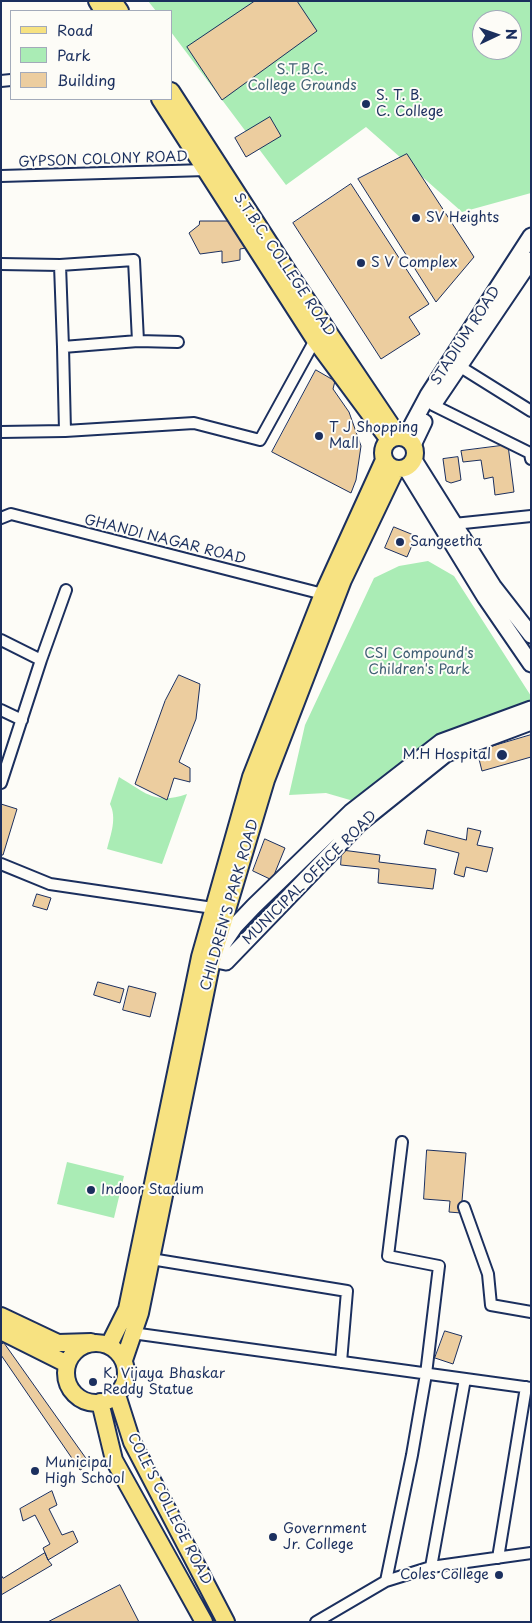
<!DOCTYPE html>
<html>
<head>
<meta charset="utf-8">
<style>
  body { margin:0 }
  #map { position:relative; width:532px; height:1623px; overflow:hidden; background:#fdfcf7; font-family:"Playpen Sans",sans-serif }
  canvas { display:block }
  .frame { position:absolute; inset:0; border:2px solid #1b2f5e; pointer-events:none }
  .legend { position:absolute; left:10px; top:10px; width:162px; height:90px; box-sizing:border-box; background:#fdfcf7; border:1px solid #a3aaba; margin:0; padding:6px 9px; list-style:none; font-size:15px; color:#1b2f5e }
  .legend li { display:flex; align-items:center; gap:10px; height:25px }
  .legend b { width:25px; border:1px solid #a3aaba }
  .north { position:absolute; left:472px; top:10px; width:50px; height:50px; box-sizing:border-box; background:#fdfcf7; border:1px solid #a3aaba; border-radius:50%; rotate:87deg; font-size:14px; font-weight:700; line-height:20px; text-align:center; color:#1b2f5e }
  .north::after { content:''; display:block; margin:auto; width:18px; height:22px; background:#1b2f5e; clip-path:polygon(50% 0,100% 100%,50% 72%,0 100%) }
</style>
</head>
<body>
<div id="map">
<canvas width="532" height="1623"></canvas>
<div class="frame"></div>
<ul class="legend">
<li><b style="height:6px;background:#f7e281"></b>Road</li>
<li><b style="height:14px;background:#aaecb5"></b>Park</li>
<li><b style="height:14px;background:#eccd9f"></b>Building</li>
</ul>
<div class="north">N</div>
</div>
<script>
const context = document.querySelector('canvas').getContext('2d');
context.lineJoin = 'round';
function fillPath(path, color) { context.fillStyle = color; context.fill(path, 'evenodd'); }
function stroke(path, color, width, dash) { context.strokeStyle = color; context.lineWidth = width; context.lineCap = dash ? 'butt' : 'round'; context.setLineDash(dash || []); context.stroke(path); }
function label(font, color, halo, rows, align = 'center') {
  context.font = font + ' "Playpen Sans",sans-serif'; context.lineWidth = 4; context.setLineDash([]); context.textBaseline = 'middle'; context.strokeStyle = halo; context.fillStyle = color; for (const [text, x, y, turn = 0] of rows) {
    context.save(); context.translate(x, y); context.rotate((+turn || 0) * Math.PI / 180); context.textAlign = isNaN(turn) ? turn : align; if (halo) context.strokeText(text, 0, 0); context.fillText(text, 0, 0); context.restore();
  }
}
const green = new Path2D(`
  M148 1H531V193L462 212 366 127 286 185 171 32V11H156ZM482 20H512V50H482Z
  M428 561 454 576 531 696V701L445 732 357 802 326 793 289 795 305 725 374 578 399 566Z
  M119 777C146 793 155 805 187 794L162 864 107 849C111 834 117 818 110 804Z
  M67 1162 124 1176 114 1218 57 1204Z`);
const building = new Path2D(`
  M255 1H297L317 31 222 100 187 47Z
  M270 117 281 136 246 157 235 138Z
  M407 154 474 257 436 302 358 179Z
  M351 184 429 304 409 317 420 334 381 359 293 223Z
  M200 221H231L246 248 240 249V260L222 263V251L200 254 189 233 199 225Z
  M316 370 335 381 333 389 349 412 361 446 356 480 351 493 272 452Z
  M508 445 514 492 495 495 493 477 484 479 481 460 463 462 461 451Z
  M458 457 461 480 451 483 446 481 443 459Z
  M394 527 416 536 407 557 385 548Z
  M179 675 200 684 196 719 179 762 190 768V782L174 778 167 800 135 784 165 701Z
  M531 735V757L482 771 477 751Z
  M1 804 17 809 3 855H1Z
  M468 828 481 831 477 845 493 848 487 872 466 867 464 877 454 874 459 853 424 844 427 830 466 840Z
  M265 839 285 848 272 880 253 871Z
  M342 850 380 855 379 862 436 869 433 889 378 883 379 869 341 865Z
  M37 894 51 898 47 910 33 906Z
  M98 982 124 989 120 1003 94 995Z
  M129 986 156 993 150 1017 123 1010Z
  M427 1150 466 1153 461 1213 449 1212 450 1201 424 1199Z
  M445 1331 462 1336 453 1364 435 1358Z
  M4 1343 90 1464 80 1470 1 1355V1345Z
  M52 1491 57 1505 49 1509 62 1535 73 1531 78 1542 48 1560 43 1548 50 1544 35 1515 23 1521 20 1509Z
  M45 1553 48 1560 52 1565 1 1595V1575L3 1578Z
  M120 1585 139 1622H48Z`);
const street = new Path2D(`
  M1 81 11 80
  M1 176 206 170
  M1 264 60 265 63 347
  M60 265 134 260 138 341
  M459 366 531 411
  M433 405 530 453 531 459
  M65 431 194 423 260 440 315 340
  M1 432 65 431 63 347 138 341 178 342
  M1 518 11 514 323 594
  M454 524 531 516
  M1 640 41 660
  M1 710 22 720
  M1 783 41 660 66 590
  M1 864 50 884 213 908
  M464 1207 488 1274 491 1305 531 1312
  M151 1259 347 1291 341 1362
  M132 1333 531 1388
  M498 1558 526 1387
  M431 1567 465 1379
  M386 1581 412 1455 426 1374 439 1266 388 1256 402 1142
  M316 1622 386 1581 431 1567 531 1553`);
const secondary = new Path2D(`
  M435 402 531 260
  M405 438 428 395 531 236
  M413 445 424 422
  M414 460 493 586 531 635
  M406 468 485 597 531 664
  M216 954 235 926 254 906 351 812 441 742 531 709
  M201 957 226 962 360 823 446 754 531 722`);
const primary = new Path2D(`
  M97 1 103 11
  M113 1 120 11
  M171 91 290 275 399 437
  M160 99 315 340 389 440
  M383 453a16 16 0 1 1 32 0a16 16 0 1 1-32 0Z
  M1 1316 58 1343 91 1342
  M1 1331 67 1364
  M66 1373a30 30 0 1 1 60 0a30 30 0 1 1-60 0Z
  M109 1345 127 1309 200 957 251 777 323 594 384 460
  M124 1360 140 1313 212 960 266 780 343 580 396 469
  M117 1395 132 1442 226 1622
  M100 1402 114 1460 204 1622`);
const markers = [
  [366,104,5,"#1b2f5e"],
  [416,218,5,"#1b2f5e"],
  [361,263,5,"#1b2f5e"],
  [319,436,5,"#1b2f5e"],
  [400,542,5,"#1b2f5e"],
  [502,755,6,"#1b2f5e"],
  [91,1190,5,"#1b2f5e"],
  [93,1382,5,"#1b2f5e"],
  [35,1471,5,"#1b2f5e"],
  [273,1537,5,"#1b2f5e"],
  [499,1575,5,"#1b2f5e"]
];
const parkNames = [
  ["S.T.B.C.",302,70],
  ["College Grounds",302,86],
  ["CSI Compound's",419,654],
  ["Children's Park",419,670]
];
const poiNames = [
  ["S. T. B.",376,96],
  ["C. College",376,112],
  ["SV Heights",426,218],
  ["S V Complex",371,263],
  ["T J Shopping",329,428],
  ["Mall",329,444],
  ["Sangeetha",410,542],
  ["M.H Hospital",491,755,"right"],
  ["Indoor Stadium",101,1190],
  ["K. Vijaya Bhaskar",103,1374],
  ["Reddy Statue",103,1390],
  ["Municipal",45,1463],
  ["High School",45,1479],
  ["Government",283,1529],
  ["Jr. College",283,1545],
  ["Coles College",489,1575,"right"]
];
const streetNames = [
  ["GYPSON COLONY ROAD",103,160,-2],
  ["S.T.B.C. COLLEGE ROAD",284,265,56],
  ["STADIUM ROAD",466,336,-57],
  ["GHANDI NAGAR ROAD",165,540,14],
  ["MUNICIPAL OFFICE ROAD",310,878,-45],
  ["CHILDREN'S PARK ROAD",230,905,-74],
  ["COLE'S COLLEGE ROAD",169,1509,63]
];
fillPath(green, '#aaecb5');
fillPath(building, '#eccd9f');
stroke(building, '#1b2f5e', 1);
stroke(street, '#1b2f5e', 14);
stroke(secondary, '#1b2f5e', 19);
stroke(primary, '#1b2f5e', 20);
stroke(street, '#fdfcf7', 10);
stroke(secondary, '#fdfcf7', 15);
stroke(primary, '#f7e281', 16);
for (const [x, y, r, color] of markers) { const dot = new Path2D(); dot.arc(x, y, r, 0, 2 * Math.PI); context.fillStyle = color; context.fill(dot); stroke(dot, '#fdfcf7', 2); }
label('14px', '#3f5e74', '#fdfcf7', parkNames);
label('14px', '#1b2f5e', '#fdfcf7', poiNames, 'left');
label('14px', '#1b2f5e', '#fdfcf7', streetNames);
</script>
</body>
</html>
